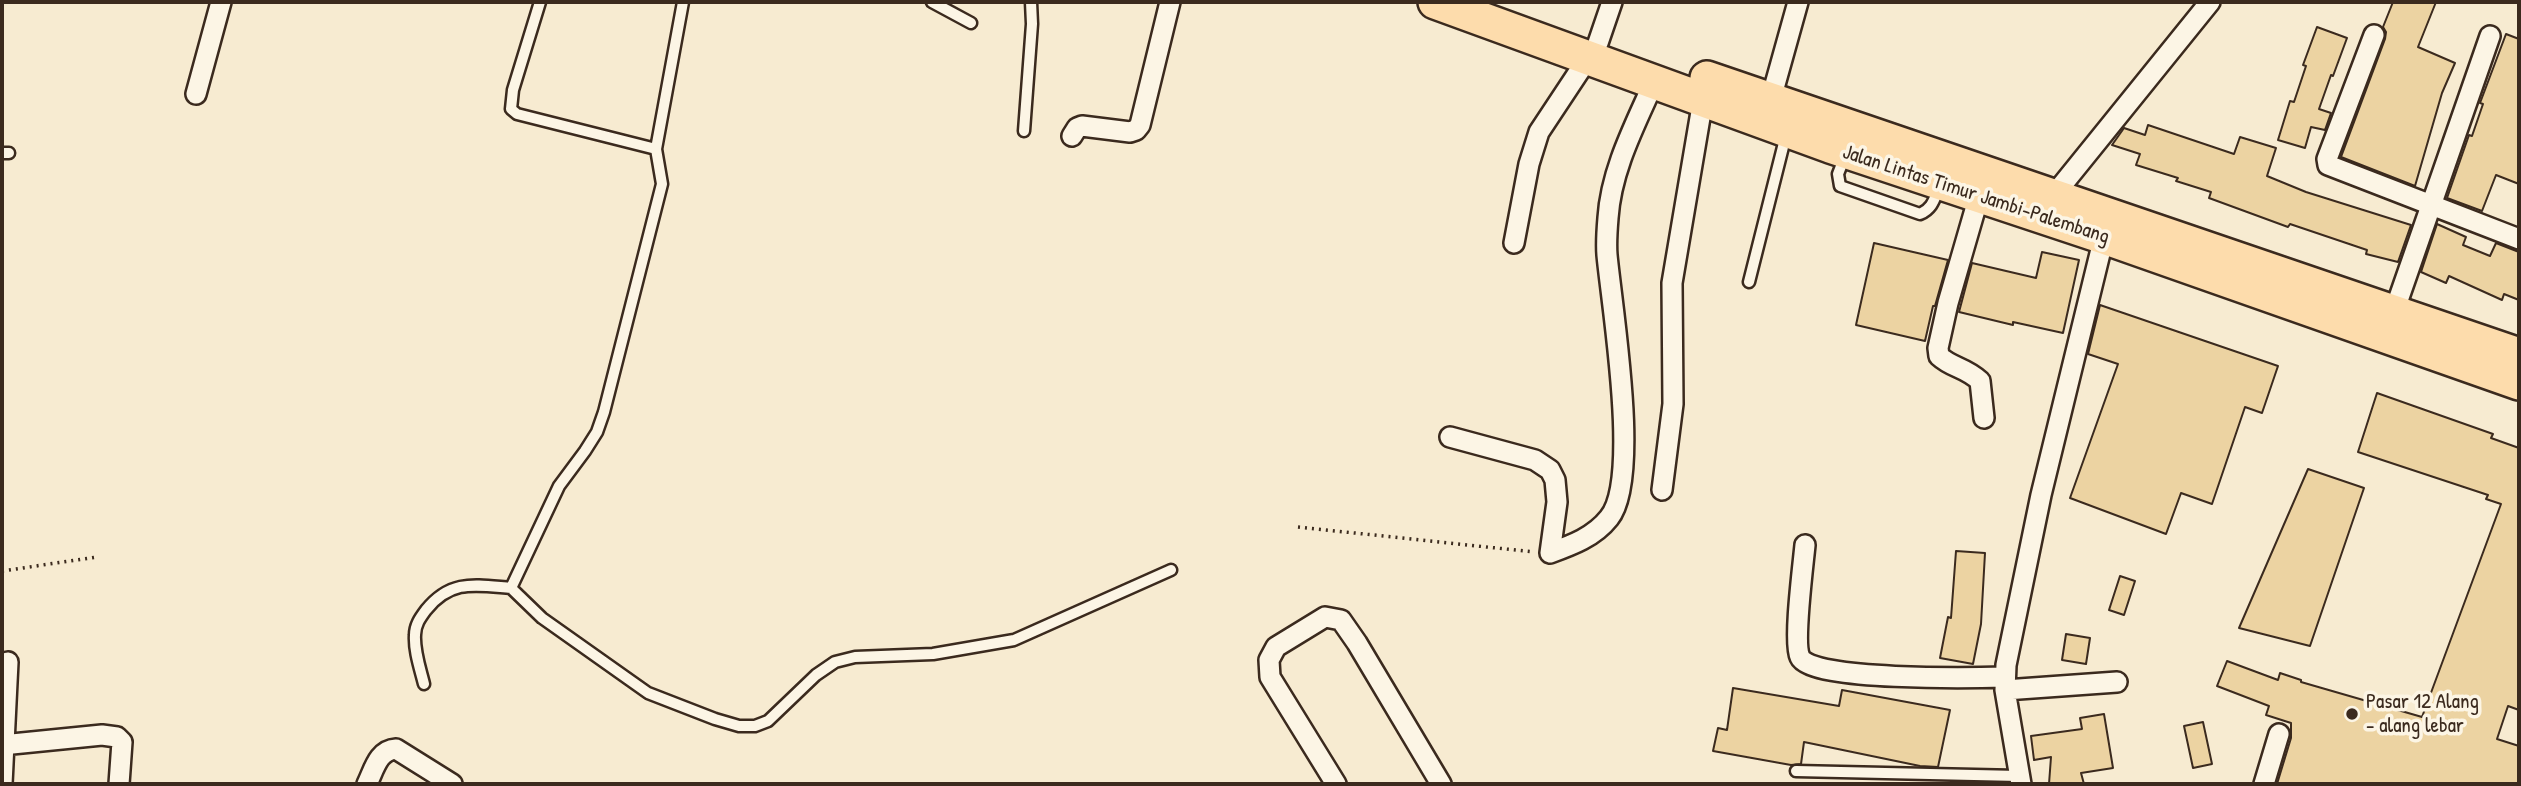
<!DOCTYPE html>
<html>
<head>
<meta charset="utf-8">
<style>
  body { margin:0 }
  #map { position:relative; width:2521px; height:786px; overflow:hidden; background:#f7ebd1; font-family:"Patrick Hand",sans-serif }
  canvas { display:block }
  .frame { position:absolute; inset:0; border:4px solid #3b2a1e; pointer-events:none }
</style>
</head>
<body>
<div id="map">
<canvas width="2521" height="786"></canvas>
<div class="frame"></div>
</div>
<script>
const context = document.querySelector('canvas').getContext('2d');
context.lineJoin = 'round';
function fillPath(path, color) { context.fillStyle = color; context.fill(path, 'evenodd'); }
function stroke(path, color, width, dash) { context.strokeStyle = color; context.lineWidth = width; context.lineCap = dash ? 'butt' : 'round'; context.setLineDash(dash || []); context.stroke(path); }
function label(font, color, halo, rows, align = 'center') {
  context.font = font + ' "Patrick Hand",sans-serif'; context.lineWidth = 7; context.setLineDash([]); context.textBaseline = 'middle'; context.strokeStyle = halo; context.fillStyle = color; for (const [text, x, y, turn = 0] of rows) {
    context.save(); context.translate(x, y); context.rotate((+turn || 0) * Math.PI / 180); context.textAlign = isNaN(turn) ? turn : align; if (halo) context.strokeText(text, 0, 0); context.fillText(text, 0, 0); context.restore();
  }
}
const building = new Path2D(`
  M2393 2H2436L2418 47 2455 63 2442 93 2415 186 2341 157 2385 39 2386 32 2383 27Z
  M2317 27 2347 38 2333 76 2331 75 2319 109 2331 113 2325 130 2311 127 2305 148 2278 140 2290 101 2294 102 2306 66 2303 65Z
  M2506 34 2519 39V184L2496 175 2482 211 2447 198 2469 135 2472 136 2483 104 2480 103Z
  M2148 125 2234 154 2240 137 2276 148 2267 176 2306 192 2411 225 2398 262 2366 254 2367 250 2290 224 2288 227 2209 198 2211 192 2176 181 2178 178 2136 165 2140 154 2112 145 2124 128 2145 135Z
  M2437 224 2466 237 2463 245 2490 256 2496 243 2519 252V300L2504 294 2502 300 2449 276 2446 283 2421 272Z
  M1874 243 1948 260 1935 306H1933L1925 341 1856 325Z
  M2042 252 2079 260 2063 333 2013 322V325L1959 312 1972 263 2036 278Z
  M2100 305 2278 366 2262 413 2245 407 2212 504 2181 493 2166 534 2070 498 2118 364 2088 354Z
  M2377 393 2493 434 2491 438 2519 448V710L2508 706 2497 739 2519 746V784H2277L2291 738V723L2266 715 2269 706 2217 686 2227 661 2278 680 2280 673 2301 680V682L2422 717 2501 504 2486 499 2488 495 2358 452Z
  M2308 469 2364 488 2310 646 2239 628Z
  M1956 551 1985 553 1981 624 1973 664 1940 658 1948 617 1951 618Z
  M2120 576 2135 581 2124 615 2109 610Z
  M2066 634 2090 638 2086 664 2062 660Z
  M1733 688 1839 706 1842 690 1950 710 1938 767 1920 766 1804 742 1801 764 1791 765 1713 751 1718 728 1727 730Z
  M2104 714 2113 768 2081 773 2084 784H2049L2051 757 2034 760 2031 736 2082 729 2080 718Z
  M2203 722 2212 764 2193 768 2184 726Z`);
const path = new Path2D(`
  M1298 527 1534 552
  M2 571 97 557`);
const service = new Path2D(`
  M540 2 513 90 511 109 517 114 656 149 662 184 604 412 597 432 585 451 559 486 511 588 542 618 648 693 715 719 739 726H755L768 721 816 675 835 662 855 657 933 654 1014 640 1171 570
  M932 2 971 23
  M1024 131 1032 24 1031 2
  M656 149 683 2
  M2 153H9
  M1845 156 1838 174 1840 186 1920 214C1932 209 1934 200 1939 188
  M1749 282 1786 135
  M424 684C420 668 414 651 415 635 415 625 420 618 426 610 451 579 475 585 511 588
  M1796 771 2019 776`);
const minor = new Path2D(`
  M2374 35 2327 159 2328 165 2519 239
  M1598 43 1612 2
  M196 94 221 2
  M1771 99 1798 2
  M1072 136 1077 128 1082 126 1130 132 1136 130 1140 125 1170 2
  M2054 195 2210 2
  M1979 196 1948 303 1938 348 1939 356C1952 368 1965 367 1980 381L1984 418
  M1514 243 1529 164 1539 132 1588 58
  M2394 312 2490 36
  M1450 437 1535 460 1550 470 1555 480 1557 502 1550 553C1572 545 1594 537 1609 518 1641 479 1612 309 1607 255 1606 243 1607 230 1608 218 1611 170 1635 125 1654 82
  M1662 490 1673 404 1672 283 1703 100
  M1805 545C1803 566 1793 643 1800 657 1810 681 1975 678 2005 677
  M2005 690 2117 682
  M2 745 102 735 117 737 122 742 119 784
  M2 784 8 662
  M367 784C374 770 378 750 396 749L452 784
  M1336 784 1270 677 1269 660 1276 647 1325 617 1341 620 1357 643 1441 784
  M2021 784 2005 690 2006 665 2041 495 2104 237
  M2264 784 2279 734`);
const trunk = new Path2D(`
  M1435 2 1830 146 2104 237 2519 383
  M1707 78 2519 355`);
const markers = [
  [2352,714,7,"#3b2a1e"]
];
const streetNames = [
  ["Jalan Lintas Timur Jambi-Palembang",1976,195,18]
];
const poiNames = [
  ["Pasar 12 Alang",2366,702],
  ["- alang lebar",2366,726]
];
fillPath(building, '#ecd3a2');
stroke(building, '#3b2a1e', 2);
stroke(service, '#3b2a1e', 15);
stroke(minor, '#3b2a1e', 24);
stroke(trunk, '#3b2a1e', 38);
stroke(path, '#3b2a1e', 3.5, [2, 5]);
stroke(service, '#fcf5e5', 10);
stroke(minor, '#fcf5e5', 19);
stroke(trunk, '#fddcac', 33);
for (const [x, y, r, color] of markers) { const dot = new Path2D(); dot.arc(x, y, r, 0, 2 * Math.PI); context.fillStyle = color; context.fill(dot); stroke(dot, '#fcf5e5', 2.5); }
label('21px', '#3b2a1e', '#fcf5e5', streetNames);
label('21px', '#3b2a1e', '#fcf5e5', poiNames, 'left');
</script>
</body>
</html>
